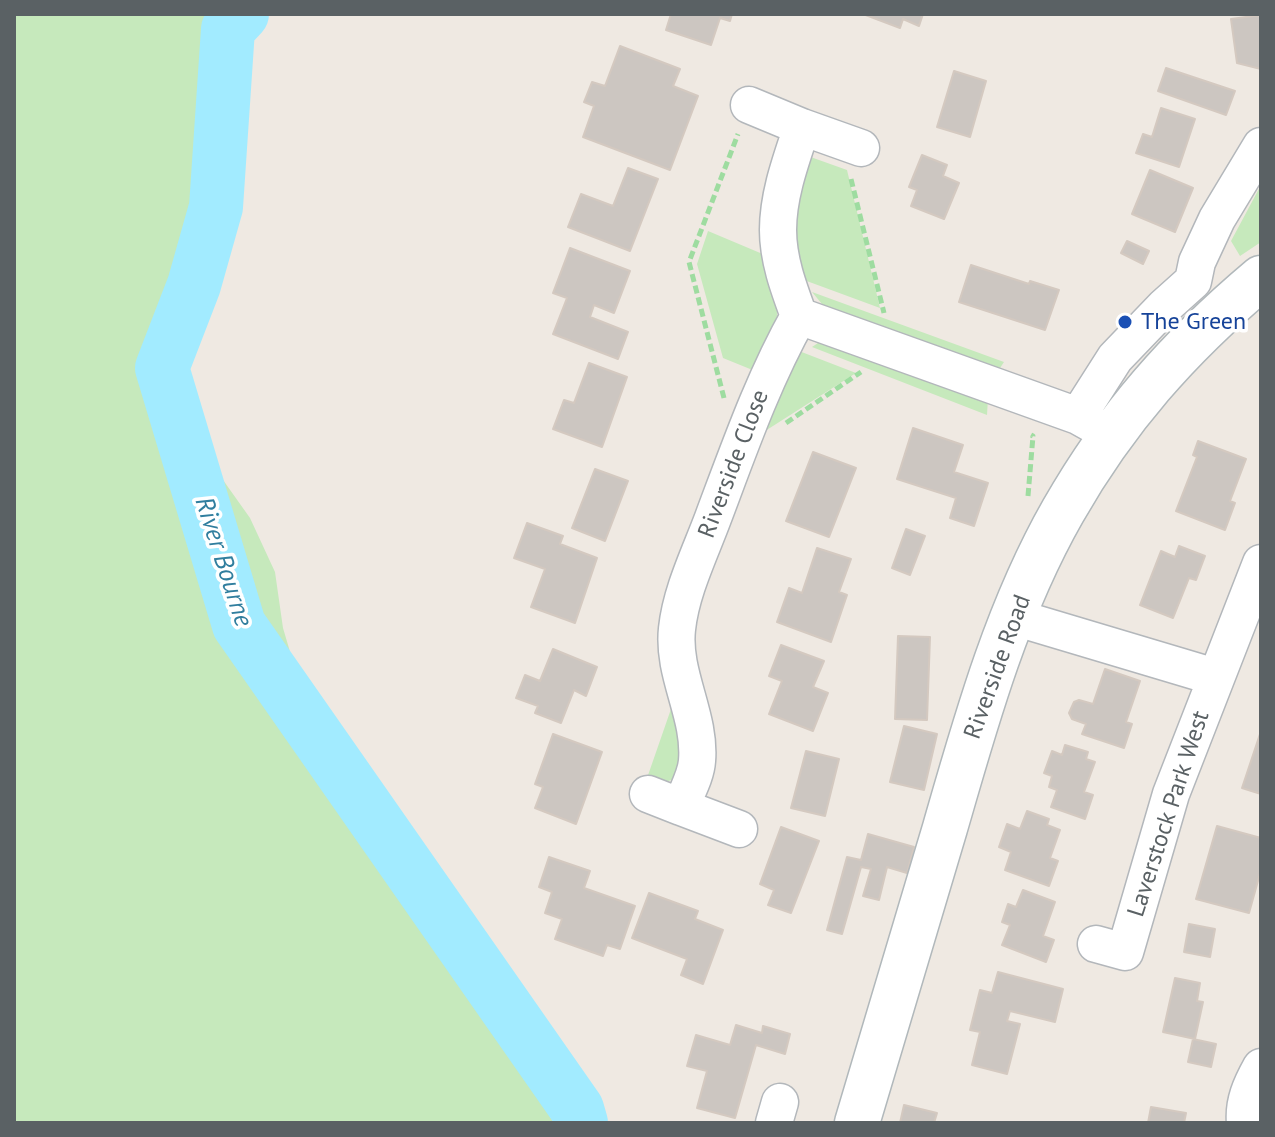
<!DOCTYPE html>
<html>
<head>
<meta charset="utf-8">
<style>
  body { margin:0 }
  #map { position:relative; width:1275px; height:1137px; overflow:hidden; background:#efe9e2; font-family:"PT Sans",sans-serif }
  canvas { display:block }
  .frame { position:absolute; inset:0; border:16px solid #5a6164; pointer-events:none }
</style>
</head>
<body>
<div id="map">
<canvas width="1275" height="1137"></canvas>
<div class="frame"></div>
</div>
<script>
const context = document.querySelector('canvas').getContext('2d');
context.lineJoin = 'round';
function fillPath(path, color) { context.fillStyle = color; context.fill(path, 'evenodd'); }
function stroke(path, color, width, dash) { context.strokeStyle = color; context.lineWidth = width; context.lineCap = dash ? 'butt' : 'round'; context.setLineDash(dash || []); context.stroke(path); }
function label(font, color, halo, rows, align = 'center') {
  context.font = font + ' "PT Sans",sans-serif'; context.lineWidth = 7; context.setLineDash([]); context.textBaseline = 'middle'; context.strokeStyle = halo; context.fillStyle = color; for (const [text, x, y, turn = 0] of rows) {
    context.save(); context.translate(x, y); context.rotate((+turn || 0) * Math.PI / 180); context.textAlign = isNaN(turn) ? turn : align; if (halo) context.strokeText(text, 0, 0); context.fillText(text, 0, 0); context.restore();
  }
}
const green = new Path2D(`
  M14 14H266L244 39 227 211 178 369 206 456 250 518 275 572 283 628 301 689 269 702 515 1058 554 1123H14Z
  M805 155 847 170 880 308 804 280 790 242Z
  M1261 185V242L1240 256 1231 241Z
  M708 231 765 255 777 301V316L755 371 723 358 697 264Z
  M812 292 1004 362 996 374 840 316 822 304Z
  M818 343 839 344 988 398 987 415 812 347Z
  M799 351 856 373 762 433Z
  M671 709 685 743 679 776C668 783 659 784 646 781Z`);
const river = new Path2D(`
  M242 14 228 29 216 207 194 285 162 368 239 625 577 1109 581 1123`);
const building = new Path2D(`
  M671 14H732L730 21 720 18 711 45 666 30Z
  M863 14H923L919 26 903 19 900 28Z
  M1261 15V69L1237 63 1231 19Z
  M620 46 680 69 673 86 698 96 670 170 583 137 594 106 584 102 592 82 605 86Z
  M1166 68 1235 91 1226 115 1158 91Z
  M954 71 986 81 970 137 937 127Z
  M1161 108 1195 119 1179 167 1136 153 1143 134 1152 137Z
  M922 155 947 165 943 176 959 183 944 219 911 206 917 190 909 187Z
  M628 168 658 179 630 251 568 227 581 194 613 206Z
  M1150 170 1193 188 1175 232 1132 214Z
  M1127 241 1149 251 1143 264 1121 253Z
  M570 248 630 271 614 313 594 305 590 317 628 332 618 359 553 334 567 298 553 293Z
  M971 265 1029 284 1030 281 1059 290 1045 330 959 302Z
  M589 363 627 377 602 447 553 429 564 400 574 403Z
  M913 428 963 445 954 472 988 483 974 526 950 518 956 498 897 479Z
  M1198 441 1246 459 1230 501 1235 503 1225 530 1176 511 1197 457 1193 455Z
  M813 452 856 468 829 537 786 521Z
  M595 469 628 481 605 541 572 528Z
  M527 523 563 536 560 544 597 558 575 623 531 607 545 569 514 558Z
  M906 529 925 536 910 575 892 568Z
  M1179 546 1205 556 1196 580 1189 578 1173 618 1140 605 1161 551 1175 557Z
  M817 548 851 559 839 592 847 595 831 642 777 622 789 588 802 593Z
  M898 636 930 637 927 720 895 719Z
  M781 645 824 661 813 687 828 693 813 731 769 714 782 681 769 676Z
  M553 649 597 667 586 696 574 690 561 723 535 713 538 706 516 698 525 675 540 681Z
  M1105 669 1140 681 1126 722 1132 724 1124 748 1082 734 1086 724 1072 719 1069 713 1074 702 1079 700 1093 704Z
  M904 726 937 734 924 790 890 782Z
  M1261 731V794L1242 788Z
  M553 734 602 752 576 824 535 808 543 787 535 784Z
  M1065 745 1088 752 1086 759 1095 762 1084 792 1093 795 1085 819 1051 807 1057 790 1049 787 1052 776 1044 773 1052 751 1062 755Z
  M806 751 839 759 825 816 791 808Z
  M1027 811 1049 819 1047 825 1060 830 1050 858 1058 861 1049 886 1005 870 1011 852 999 847 1007 824 1020 829Z
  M1217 826 1261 838V870L1249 913 1196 899Z
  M781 827 819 841 791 913 768 905 774 890 760 884Z
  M868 834 914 847 907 873 887 867 879 900 863 896 871 869 861 867 842 934 827 930 847 857 861 860Z
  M549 857 590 871 584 888 635 906 620 949 607 945 603 956 555 939 562 919 545 913 552 892 539 887Z
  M1023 890 1055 902 1043 936 1054 940 1046 962 1002 945 1010 925 1002 922 1008 904 1016 907Z
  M649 893 698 911 695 919 723 930 703 984 681 975 687 959 632 938Z
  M1189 924 1215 929 1210 957 1184 952Z
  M998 972 1063 989 1055 1022 1010 1011 1007 1021 1020 1024 1007 1074 972 1065 980 1032 970 1030 980 990 992 993Z
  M1175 978 1200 983 1197 1001 1203 1002 1195 1039 1163 1032Z
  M736 1025 762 1033 763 1026 790 1034 785 1054 756 1045 735 1118 697 1108 707 1071 687 1066 696 1035 730 1045Z
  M1193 1039 1216 1044 1211 1067 1188 1062Z
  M904 1105 937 1113 934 1123H900Z
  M1151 1107 1186 1113 1184 1123H1148Z`);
const path = new Path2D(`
  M851 179 884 313
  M724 398 689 262 738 134
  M786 423 861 372
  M1028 496 1033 436 1031 435`);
const street = new Path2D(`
  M802 127 861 148
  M799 316 1078 416 1112 435
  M1078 416 1115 358 1164 307 1193 281 1197 262 1217 219 1261 146
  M1014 617 1215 677
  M648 794 681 807
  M739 829 681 807C686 793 696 776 697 761 701 716 672 674 677 629 681 591 700 553 713 518 739 449 763 380 799 316 789 289 778 260 778 230 778 195 791 160 802 127L749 105
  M1096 944 1125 952 1171 794 1261 563
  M774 1123 780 1102
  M1245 1123C1243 1102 1251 1085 1261 1067`);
const secondary = new Path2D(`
  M857 1123C886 1024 916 926 945 828 976 720 1007 609 1063 511 1116 418 1179 347 1261 278`);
const markers = [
  [1125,322,8,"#1a4fb4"]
];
const transitNames = [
  ["The Green",1141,322]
];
const streetNames = [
  ["Riverside Close",734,464,-69],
  ["Riverside Road",998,667,-70],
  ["Laverstock Park West",1169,814,-72]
];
const waterNames = [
  ["River Bourne",223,562,72]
];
fillPath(green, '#c6e9bc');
stroke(river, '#a2ebff', 54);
fillPath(building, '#ccc6c1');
stroke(building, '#d4c9c0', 2);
stroke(street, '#b3b7bb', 39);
stroke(secondary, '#b1b8bb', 47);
stroke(path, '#9edca0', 5, [8, 4]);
stroke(street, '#fff', 36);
stroke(secondary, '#fff', 44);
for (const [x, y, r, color] of markers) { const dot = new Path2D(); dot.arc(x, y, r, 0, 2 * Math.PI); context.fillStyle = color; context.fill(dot); stroke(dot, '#fff', 3); }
label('24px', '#164399', '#fff', transitNames, 'left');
label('24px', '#5a6164', '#fff', streetNames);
label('italic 26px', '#307e9e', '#fff', waterNames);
</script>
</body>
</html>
